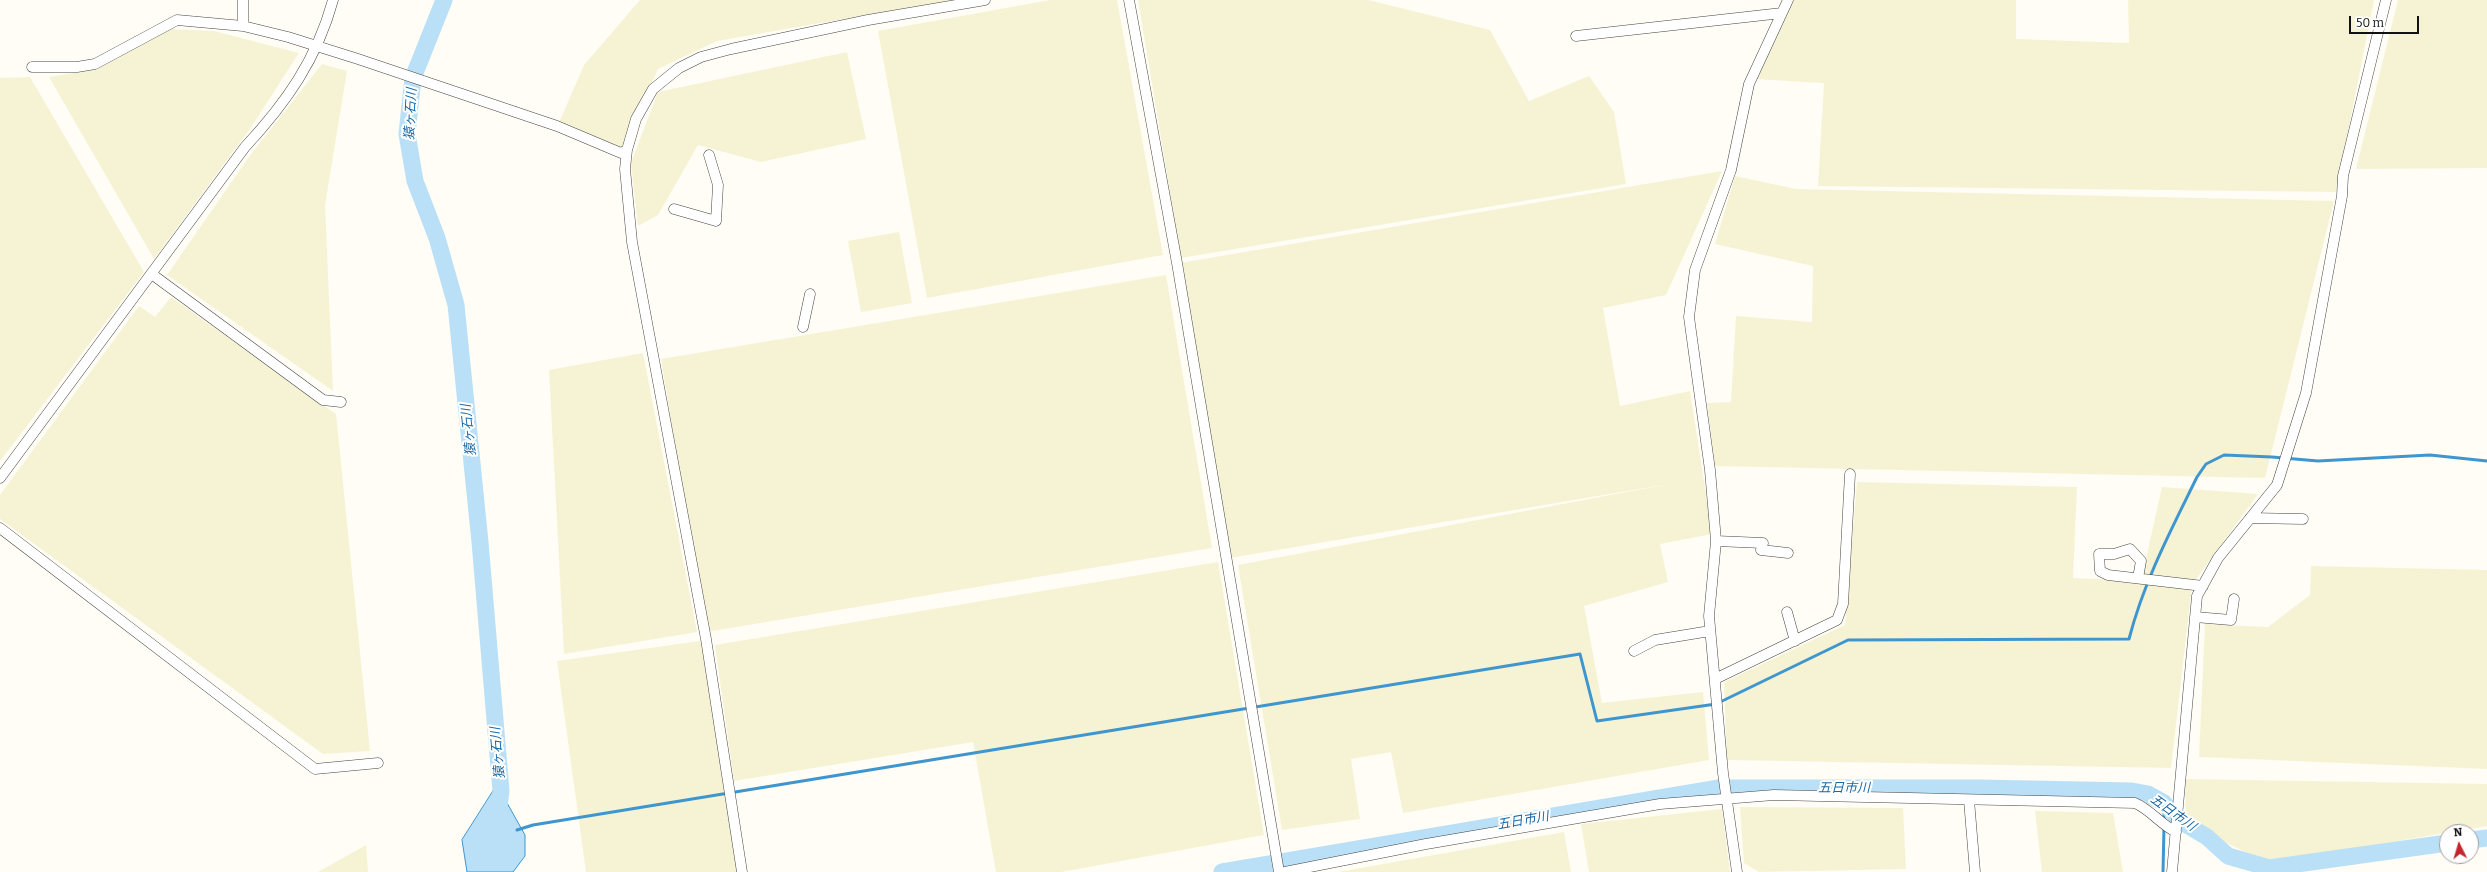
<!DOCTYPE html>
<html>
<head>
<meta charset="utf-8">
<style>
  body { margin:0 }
  #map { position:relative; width:2487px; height:872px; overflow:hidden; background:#fffdf5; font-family:Bitter,serif }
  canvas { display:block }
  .north { position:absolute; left:2439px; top:824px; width:40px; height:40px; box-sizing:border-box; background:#fff; border:1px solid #a0a0a0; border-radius:50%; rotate:355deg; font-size:11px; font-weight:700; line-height:16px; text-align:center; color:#111 }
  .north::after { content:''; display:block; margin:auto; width:14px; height:18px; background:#c4262e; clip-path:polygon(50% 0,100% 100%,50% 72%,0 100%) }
  .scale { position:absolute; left:2349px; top:16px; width:70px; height:18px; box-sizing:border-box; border:2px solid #111; border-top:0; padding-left:5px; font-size:12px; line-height:14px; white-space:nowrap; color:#111; -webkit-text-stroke:3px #fff; paint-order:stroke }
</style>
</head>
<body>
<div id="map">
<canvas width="2487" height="872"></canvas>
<div class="north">N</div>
<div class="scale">50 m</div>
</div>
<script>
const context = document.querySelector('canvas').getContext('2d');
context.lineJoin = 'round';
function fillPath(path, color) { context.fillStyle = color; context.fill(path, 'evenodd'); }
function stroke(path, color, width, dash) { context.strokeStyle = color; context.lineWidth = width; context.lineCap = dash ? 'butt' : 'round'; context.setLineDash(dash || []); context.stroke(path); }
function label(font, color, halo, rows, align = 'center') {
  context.font = font + ' Bitter,"Noto Sans JP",serif'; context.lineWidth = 4; context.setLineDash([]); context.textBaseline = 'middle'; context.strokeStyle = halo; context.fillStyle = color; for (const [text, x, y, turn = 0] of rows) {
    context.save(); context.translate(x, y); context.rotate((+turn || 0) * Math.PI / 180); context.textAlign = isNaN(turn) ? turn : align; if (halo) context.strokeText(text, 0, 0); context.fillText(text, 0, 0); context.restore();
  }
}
const farmland = new Path2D(`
  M640 0H953L717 41 658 69 621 153 558 125 584 65Z
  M1050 0H1117L1163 255 927 298 878 31Z
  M1138 0H1368L1490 30 1529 101 1589 76 1614 112 1626 184 1181 258Z
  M1793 0H2016V39L2129 43 2128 0H2374L2336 192 1818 186 1824 83 1755 79Z
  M2398 0H2487V168L2356 169Z
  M171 29 214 31 299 53 250 129 154 259 49 77 98 69Z
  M847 52 866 139 761 162 698 145 658 215 638 226 631 163 658 92Z
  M322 64 347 71 325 205 333 391 167 275 251 154Z
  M30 77 144 272 0 461V78Z
  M1722 171 1666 295 1603 308 1620 406 1690 391 1712 534 1660 544 1668 582 1584 606 1602 703 1703 692 1709 760 1403 813 1391 752 1351 759 1360 819 1282 830 1238 565 1669 484 1224 559 1174 264Z
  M1735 176 1796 189 2334 201 2265 478 1715 466 1707 403 1731 402 1736 316 1812 322 1813 266 1715 244Z
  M899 232 912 303 861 312 848 241Z
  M1166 275 1212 548 706 632 661 359Z
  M171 297 336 414 370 751 323 754 0 519V495L139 306 155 317Z
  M643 353 697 632 564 654 549 370Z
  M1857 482 2077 487 2073 578 2141 581 2162 487 2258 494 2192 585 2171 768 1727 760 1724 682 1845 625Z
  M1218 562 1264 835 1061 872H996L973 742 734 781 715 645Z
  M2311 566 2487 570V769L2199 757 2205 624 2268 627 2310 595Z
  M707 640 739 872H586L557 661Z
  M2185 779 2487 784V826L2267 863 2213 836 2186 818Z
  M1740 807 1903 808 1906 869 1759 872 1744 863Z
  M1722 809 1730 872H1589L1581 824Z
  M2035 811 2113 813 2123 872H2042Z
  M1564 832 1571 872H1338Z
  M366 845 368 872H318Z`);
const water = new Path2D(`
  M497 785 525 835V856L513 872H467L462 840Z`);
const stream = new Path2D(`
  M2164 821V803
  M517 830 533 825 1580 654 1597 721 1716 704 1848 640 2129 639C2144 581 2171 530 2197 477L2206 464 2224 455 2272 457 2318 461 2430 455 2487 461
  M2163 872 2164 827`);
const river = new Path2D(`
  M444 0 413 78 407 134 415 181 437 238 456 305 480 542 501 791 498 814
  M2471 840 2487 838
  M1222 872 1719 788H1980L2132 791 2148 794 2164 803 2182 822 2207 837 2228 856 2269 868 2447 843`);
const minor = new Path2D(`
  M243 0V26
  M1129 0 1177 263 1279 872
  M1576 36 1782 13
  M32 67H77L95 64 177 20 243 26 288 37 358 59 557 126 621 153 627 150
  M674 209 716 221 718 185 709 155
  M153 275 323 400 341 402
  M803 327 810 294
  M0 478 245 147C286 103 317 59 333 0
  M2250 518 2303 519
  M0 528 315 769 378 763
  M1716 541 1763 543 1761 550 1788 553
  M2138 578 2141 561 2130 549 2114 554H2099L2100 571 2108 575 2203 586
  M1787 612 1795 641
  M2195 617 2231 620 2234 599
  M1634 651 1655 640 1710 631
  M1715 679 1837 620 1843 604 1850 474
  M1969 800 1975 872
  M742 872 706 639 632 242 625 169 627 150 636 119 653 89 679 68 701 57 731 49 868 20 985 0
  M1285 872 1426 844 1660 804 1774 795 2135 803C2151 810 2160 824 2176 832
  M1737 872 1723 773 1709 616 1716 541 1710 470 1689 317 1695 270 1731 170 1749 84 1788 0
  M2172 872 2197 596 2218 558 2277 485 2306 393 2342 196 2343 176 2386 0`);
const waterNames = [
  ["猿ヶ石川",411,114,-87],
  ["猿ヶ石川",469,430,-96],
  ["猿ヶ石川",498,753,-95],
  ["五日市川",1844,788],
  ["五日市川",2173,813,36],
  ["五日市川",1523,821,-10]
];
fillPath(farmland, '#f6f3d4');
fillPath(water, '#b9e0f7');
stroke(water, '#3f96cf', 1);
stroke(stream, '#3f96cf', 3);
stroke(river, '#b9e0f7', 17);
stroke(minor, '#444', 11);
stroke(minor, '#fff', 10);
label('italic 13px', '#1768a6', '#fff', waterNames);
</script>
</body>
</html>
